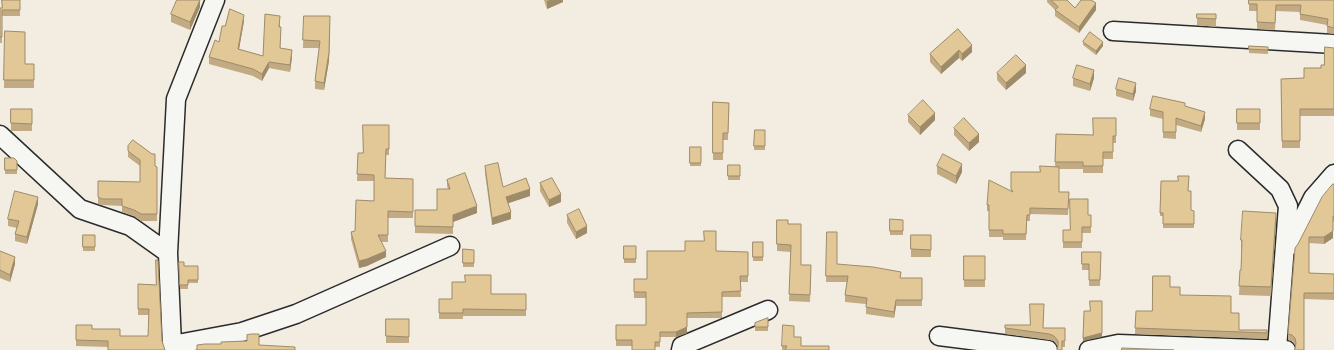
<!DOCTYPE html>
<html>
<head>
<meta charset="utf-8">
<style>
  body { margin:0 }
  canvas { display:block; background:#f2ede0 }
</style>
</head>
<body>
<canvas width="1334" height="350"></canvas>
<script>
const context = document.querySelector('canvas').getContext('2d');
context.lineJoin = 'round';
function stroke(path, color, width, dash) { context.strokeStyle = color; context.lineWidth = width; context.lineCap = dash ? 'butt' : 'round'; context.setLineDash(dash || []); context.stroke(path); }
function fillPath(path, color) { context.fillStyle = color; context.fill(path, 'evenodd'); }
const minor = new Path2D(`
  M1113 31 1334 44
  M0 135 80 209 130 226 168 253 172 345
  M1238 150 1280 189 1288 206 1277 349
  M1289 246 1313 198 1334 174
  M168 253 176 99 215 0
  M939 336 1048 350
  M173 350 172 345 242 332 296 314 450 246
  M681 350 682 346 768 310
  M1089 350 1118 344 1286 350`);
const wall = new Path2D(`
  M20 0V16H2V43H0V8H2Z
  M544 0H563V2L547 9Z
  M1047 0H1067L1075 8 1096 10 1079 33 1055 16V10L1047 2Z
  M1249 0H1334V34L1327 33V25L1300 20V12L1276 11 1275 30 1257 29V11H1249Z
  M200 7 190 30 171 22V14Z
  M1197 14H1216V27L1197 25Z
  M304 16H330L329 61 324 90 315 89V81L319 48H303Z
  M244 21 239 49 263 56 280 23V27L281 34 280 48 292 57 290 72 269 68 262 81 253 76 209 64V57L219 42 225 26Z
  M958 29 972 52 962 61 959 58 941 74 930 62V54Z
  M5 31 25 64H34V88H4Z
  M1083 42 1103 46 1096 55 1083 45Z
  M1249 46 1268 47V54L1249 53Z
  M1334 48V116H1300V148H1282L1281 79 1304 78 1324 65Z
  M997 73H1026L1006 90 997 80Z
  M1073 78H1094L1090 91 1073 86Z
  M1116 89 1136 91 1133 101 1116 96Z
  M713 102 729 103 728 140H723V160H713Z
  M1185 106 1205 119 1201 132 1176 125V139L1163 138V119L1150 116V109Z
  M11 109H32V131H11Z
  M1237 109H1260V130H1237Z
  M908 115 935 120 920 135 908 122Z
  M1116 118V143H1113V159H1103V173H1083V169H1059V192H1069L1068 215 1030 214V221H1027L1026 240H1003V237H989V211H987V205L1011 191V172H1040L1055 167 1056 134 1093 135Z
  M389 125V155H386L385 178 413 179V218H388V242H381L386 257 367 266 359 268 351 239V232L355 231 374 201V181H357L358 153H363Z
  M954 128 979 142 969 151 954 135Z
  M755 130H765V150H754Z
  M128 146 157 167V221H141L134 216 122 212V206L102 205 98 204V181L140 182V166L128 157Z
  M690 147H701V166H690Z
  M5 158 17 161V174H5Z
  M728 165H740V180H728Z
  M485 166 503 187 530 196 508 203 511 219 492 225 485 173Z
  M937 166 962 172 956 184 937 174Z
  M447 180 477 213 453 222V234L415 233V210H437L448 189 447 186Z
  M1161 181 1188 191 1191 210 1194 211V228H1163V216H1160Z
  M540 183 561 202 549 207 540 191Z
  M1334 184V222H1333V238L1324 244 1309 243V273L1334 274V300L1304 299V350L1295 349 1296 347 1295 345 1292 341 1288 340V334L1298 244Z
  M38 204 27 244 15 241V234L17 228 8 226V219Z
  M567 215 587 233 576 239 567 223Z
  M1088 215H1091V233H1082V248H1063V230H1070Z
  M890 219 903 220V235H890Z
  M777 220 788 224 801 265 811 272 810 302 789 301 791 252 777 251Z
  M1276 222 1271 296 1239 295 1240 270H1241L1242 249H1241V240Z
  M827 232 837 264 901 278H922V306H896L894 318 866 314V304L845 302V295L847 282H826Z
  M83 235H95V251H83Z
  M911 235H931V257H911Z
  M753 242H763V261H753Z
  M624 246H636V263H624Z
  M463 249 474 250V267H463Z
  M0 251 15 264 10 282 0 278Z
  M716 251 748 252V282H740L741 297H722V318H687V333L676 337H660V347L632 346H616V325H646V298H634V279H647Z
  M1082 252H1101L1100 286H1089V270H1082Z
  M964 256H985V287H964Z
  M179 262 184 266H198V283H188V289H180Z
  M138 284 156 285 162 341 108 347 76 346V325L120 336H148L149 315H138Z
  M1170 287 1180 295 1231 313 1239 330H1267V339L1135 334 1136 311H1152Z
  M491 294H526V316H463V319H439V299H452Z
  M768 318V331H755V323Z
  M386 319H409V343H386Z
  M1005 325 1044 328H1065V347H1058L1054 341 1049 340 1005 334Z
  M794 337 801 346 829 350H782V346Z`);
const shadedWall = new Path2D(`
  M200 0V7L190 30V22Z
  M550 0H563V2L547 9V1Z
  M1096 3V10L1079 33V27Z
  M244 15V21L238 55V49Z
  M330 24 329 61 324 90V83Z
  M1103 42V46L1096 55V51Z
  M972 45V52L962 61V54Z
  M292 50V57L290 72V65Z
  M959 50V58L941 74V67Z
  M269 62V68L262 81V74Z
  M1026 65V73L1006 90V83Z
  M1094 70V78L1090 91V84Z
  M1136 83V91L1133 101V94Z
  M1205 112V119L1201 132V126Z
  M935 113V120L920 135V127Z
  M979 134V142L969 151V143Z
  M962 164V172L956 184V176Z
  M530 189V196L506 204V197Z
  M561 194V202L549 207V200Z
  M38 197V204L27 244V237Z
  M477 206V213L453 222V234V215Z
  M511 212V219L492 225V218Z
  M1276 213V222L1271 296V287Z
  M587 226V233L576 239V232Z
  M1333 231V238L1324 244V237Z
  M386 251V257L367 266 359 268V261Z
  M15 257V264L10 282V275Z
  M896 300V306L894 318V312Z
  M1102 301V337L1083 341V338Z
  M687 318V333L676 337V332Z`);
const building = new Path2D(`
  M2 0H20V10H2V37H0V8H2Z
  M177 0H200L190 22 171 14Z
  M1051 0H1067L1075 8 1081 0H1091L1096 3 1079 27 1055 10 1058 7Z
  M1249 0H1334V28L1327 26 1328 19 1300 14 1301 5H1276L1275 23 1257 22V4H1249Z
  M230 9 244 15 238 49 263 56 265 14 280 16 279 27H281L280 48 292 50 290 65 269 62 262 74 253 69 209 57 215 40 219 42 222 26H225Z
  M1197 14H1216V19L1197 18Z
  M304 16H330L329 53 324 83 315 81 320 41 303 40Z
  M958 29 972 45 962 54 959 50 941 67 930 54Z
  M5 31 25 32V64H34V80H4Z
  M1090 32 1103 42 1096 51 1083 42Z
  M1249 46 1268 47V50L1249 49Z
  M1325 47 1334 48V109H1300V141H1282L1281 79 1304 78V68H1321V65H1324Z
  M1016 55 1026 65 1006 83 997 73Z
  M1077 65 1094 70 1090 84 1073 78Z
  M1119 78 1136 83 1133 94 1116 89Z
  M1153 96 1185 103V106L1205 112 1201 126 1176 118V132H1163V112L1150 109Z
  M923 100 935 113 920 127 908 115Z
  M713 102 729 103 728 133H723V153H713Z
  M11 109H32V124L11 123Z
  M1237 109H1260V123H1237Z
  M964 118 979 134 969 143 954 128Z
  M1093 118H1116V136H1113V152H1103V166H1083V162H1055L1056 134 1093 135Z
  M363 125H389V149H386L385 178 413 179V212L388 211V235H378L386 251 367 259 359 261 351 232 355 231 356 200 374 201V175L357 174 358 153H363Z
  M755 130H765V146H754Z
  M133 140 152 154H155V166L157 167V214H141L134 210 122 206V199H102L98 197V181L140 182V160L128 151V146Z
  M690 147H701V163H690Z
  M943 154 962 164 956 176 937 166Z
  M5 158H14L17 161V170H5Z
  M498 163 503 187 526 178 530 189 506 197 511 212 492 218 485 166Z
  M728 165H740V176H728Z
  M1040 166 1059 167V192H1069L1068 209 1030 208V215H1027L1026 234H1003V230H989V205H987L989 180 1013 192 1011 189V172H1040Z
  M465 173 477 206 453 215V227L415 226V210H437V189H450L447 180Z
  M1178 176H1189L1188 191H1191V210L1194 211V224H1163V213H1160L1161 181H1178Z
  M552 178 561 194 549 200 540 183Z
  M1333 184H1334V216H1333V231L1324 237H1309V273L1334 274V293H1304V350H1294L1295 349 1296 343 1295 338 1292 335 1288 334 1295 248 1298 244 1322 197Z
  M15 191 38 197 27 237 15 234 19 221 8 219Z
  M1070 199H1088V215H1091V227H1082V242H1063V230H1070Z
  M579 209 587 226 576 232 567 215Z
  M1243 211 1276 213 1271 287 1239 286 1240 270H1241L1242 240H1241Z
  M890 219 903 220V231H890Z
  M777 220H788V224H801V265H811L810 295 789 294 791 245 777 244Z
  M704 231H716V251L748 252V276H740L741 291 722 292V312L687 313V327L676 332H660V342H655V350H632V340H616V325H646V292H634V279H647V251H685V241H704Z
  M827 232H837V264L873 267 901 272 900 278H922V300H896L894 312 866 307 867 298 845 295 848 276H826Z
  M83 235H95V247H83Z
  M911 235H931V250L911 249Z
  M753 242H763V257H753Z
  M624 246H636V259H624Z
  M463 249 474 250V263H463Z
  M0 251 15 257 10 275 0 270Z
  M1082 252H1101L1100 280H1089V264H1082Z
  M964 256H985V280H964Z
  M156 260H158L162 341 165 350H108V341L76 340V325H92V329H120V336H148L149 309H138V284L156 285Z
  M179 262H184V266H198V280H188V285H180Z
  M465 275H491V294H526V310L463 309V313H439V299H452V282H465Z
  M1153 276H1170V287H1180V295L1231 296V313H1239V330H1267V333L1135 328 1136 311H1152Z
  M1090 301H1102V333L1083 338 1084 311H1090Z
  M1030 304H1044L1043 328H1065V341H1062V350H1057L1058 346V341L1054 336 1049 334 1005 328V325H1030Z
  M768 318V327H755V323Z
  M386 319H409V337L386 336Z
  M783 325 794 326V337H801V346H829V350H785L787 346H782Z
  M252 334H259V345L295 347V350H197V345L205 344H221V342L247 341V335Z
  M1122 348 1174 350H1122Z`);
stroke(minor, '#2b2b2b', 21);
stroke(minor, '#f6f6f2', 18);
fillPath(wall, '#c2ab82');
fillPath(shadedWall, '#9e8b6a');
fillPath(building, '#e2c797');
stroke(building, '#9e8b6a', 1);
</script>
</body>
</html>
